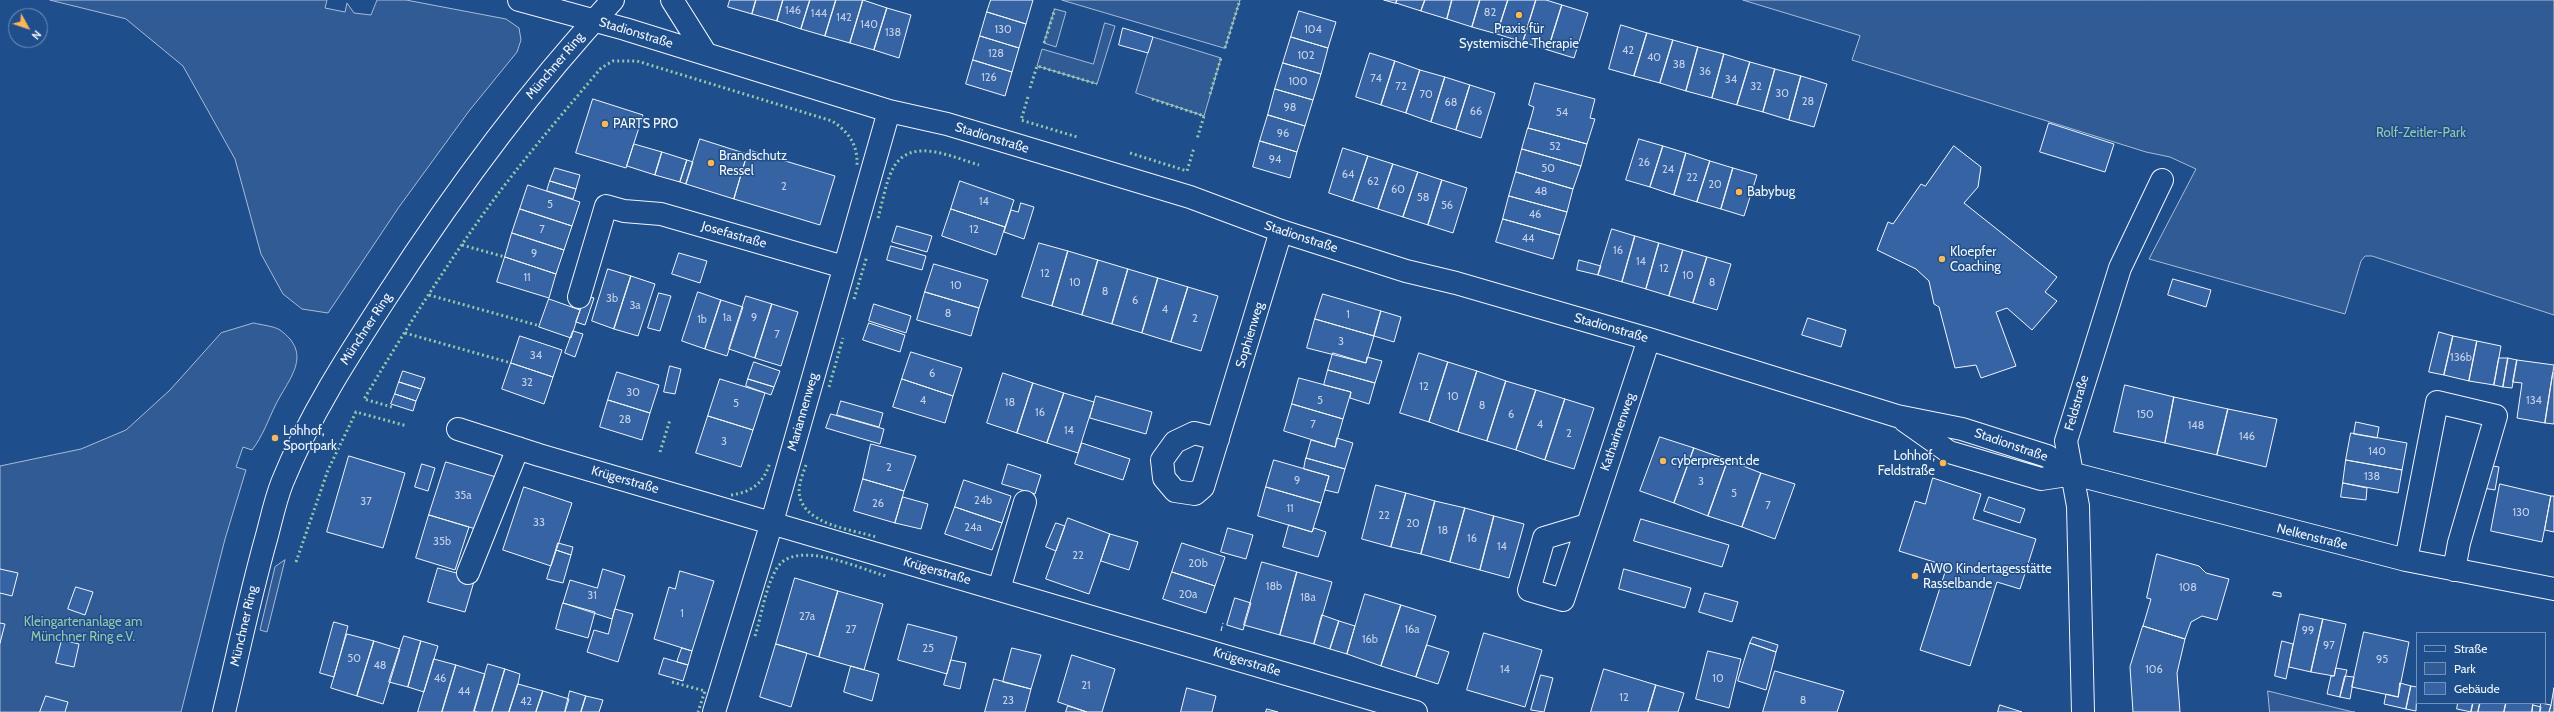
<!DOCTYPE html>
<html>
<head>
<meta charset="utf-8">
<style>
  body { margin:0 }
  #map { position:relative; width:2554px; height:712px; overflow:hidden; background:#1f4e8c; font-family:Cabin,sans-serif }
  canvas { display:block }
  .legend { position:absolute; left:2416px; top:632px; width:130px; height:72px; box-sizing:border-box; background:#1f4e8c; border:1px solid #7391ba; margin:0; padding:5px 7px; list-style:none; font-size:12px; color:#f2f6ff }
  .legend li { display:flex; align-items:center; gap:8px; height:20px }
  .legend b { width:20px; border:1px solid #7391ba }
  .north { position:absolute; left:8px; top:8px; width:40px; height:40px; box-sizing:border-box; background:#1f4e8c; border:1px solid #7391ba; border-radius:50%; rotate:130deg; font-size:11px; font-weight:700; line-height:16px; text-align:center; color:#f2f6ff }
  .north::after { content:''; display:block; margin:auto; width:14px; height:18px; background:#ffb74d; clip-path:polygon(50% 0,100% 100%,50% 72%,0 100%) }
</style>
</head>
<body>
<div id="map">
<canvas width="2554" height="712"></canvas>
<ul class="legend">
<li><b style="height:5px;background:#1f4e8c"></b>Straße</li>
<li><b style="height:11px;background:#305b95"></b>Park</li>
<li><b style="height:11px;background:#3563a3"></b>Gebäude</li>
</ul>
<div class="north">N</div>
</div>
<script>
const context = document.querySelector('canvas').getContext('2d');
context.lineJoin = 'round';
function fillPath(path, color) { context.fillStyle = color; context.fill(path, 'evenodd'); }
function stroke(path, color, width, dash) { context.strokeStyle = color; context.lineWidth = width; context.lineCap = dash ? 'butt' : 'round'; context.setLineDash(dash || []); context.stroke(path); }
function label(font, color, halo, rows, align = 'center') {
  context.font = font + ' Cabin,sans-serif'; context.lineWidth = 3; context.setLineDash([]); context.textBaseline = 'middle'; context.strokeStyle = halo; context.fillStyle = color; for (const [text, x, y, turn = 0] of rows) {
    context.save(); context.translate(x, y); context.rotate((+turn || 0) * Math.PI / 180); context.textAlign = isNaN(turn) ? turn : align; if (halo) context.strokeText(text, 0, 0); context.fillText(text, 0, 0); context.restore();
  }
}
const green = new Path2D(`
  M50 0H327L325 8 345 12 347 3 354 13 371 15 377 0H406L506 19 519 28 521 40 517 52 469 111 399 207 328 313 302 309 283 294 261 254 235 159 183 66 126 19Z
  M1062 0H1240L1225 48Z
  M1743 0H2554V315L2372 256H2365L2361 261 2345 314 2149 259 2196 169 2170 157 2146 152 1852 60 1860 36Z
  M1055 9 1066 12 1056 47 1044 43Z
  M1105 23 1115 26 1097 84 1037 66 1042 49 1093 64Z
  M1153 37 1221 58 1204 116 1136 93Z
  M254 323C261 325 274 326 280 330 313 354 290 377 276 404 268 420 263 436 252 450L243 447 236 467 246 470 225 539 181 712H0V466L81 449 126 430 170 390 221 333Z
  M285 560 267 632 260 630 275 567Z
  M2268 691 2353 712H2355H2270Z`);
const building = new Path2D(`
  M730 0H756L752 14 728 7Z
  M756 0H783L777 21 752 14Z
  M783 0H810L801 29 777 21Z
  M810 0H836L825 36 801 29Z
  M836 0H863L850 43 825 36Z
  M863 0 887 8 874 50 850 43Z
  M991 0H1033L1026 24 987 12Z
  M1384 0H1397L1396 3Z
  M1397 0H1425L1421 11 1396 3Z
  M1425 0H1452L1447 19 1421 11Z
  M1452 0H1480L1472 27 1447 19Z
  M1480 0H1508L1497 34 1472 27Z
  M1508 0H1536L1523 42 1497 34Z
  M1536 0H1546L1562 5 1548 50 1523 42Z
  M1562 5 1588 13 1574 58 1548 50Z
  M887 8 911 15 899 58 874 50Z
  M1299 11 1336 22 1328 48 1291 37Z
  M987 12 1026 24 1019 48 980 36Z
  M1621 25 1647 33 1634 76 1609 69Z
  M1123 28 1153 37 1148 53 1119 45Z
  M1647 33 1673 40 1660 83 1634 76Z
  M980 36 1019 48 1012 72 973 60Z
  M1291 37 1328 48 1321 74 1283 63Z
  M1673 40 1698 47 1686 91 1660 83Z
  M1698 47 1724 54 1712 98 1686 91Z
  M1370 53 1395 61 1381 105 1356 97Z
  M1724 54 1750 62 1737 105 1712 98Z
  M973 60 1012 72 1005 96 966 84Z
  M1395 61 1420 70 1406 113 1381 105Z
  M1750 62 1775 69 1763 112 1737 105Z
  M1283 63 1321 74 1313 100 1275 89Z
  M1775 69 1801 76 1789 120 1763 112Z
  M1420 70 1445 77 1431 122 1406 113Z
  M1801 76 1827 84 1814 127 1789 120Z
  M1445 77 1470 85 1456 130 1431 122Z
  M1535 83 1595 99 1590 118 1595 119 1587 144 1528 128 1534 107 1529 105Z
  M1470 85 1495 93 1481 138 1456 130Z
  M1275 89 1313 100 1305 126 1268 115Z
  M593 99 643 115 626 168 576 153Z
  M1268 115 1305 126 1297 152 1260 141Z
  M2049 123 2114 144 2105 172 2040 152Z
  M1528 128 1587 144 1581 166 1522 149Z
  M700 139 747 154 734 199 686 184Z
  M1639 139 1663 146 1650 187 1626 180Z
  M1260 141 1297 152 1290 178 1253 167Z
  M634 144 662 152 655 175 627 166Z
  M1663 146 1686 153 1674 195 1650 187Z
  M1954 146 1981 167 1978 187 1964 203 2057 277 2045 292 2057 301 2032 330 2007 308 1996 312 2016 366 1981 378 1976 365 1955 368 1939 307 1934 304 1929 281 1916 269 1877 250 1888 222 1893 224 1921 184 1925 186Z
  M1343 148 1368 156 1353 201 1329 193Z
  M1522 149 1581 166 1573 189 1516 172Z
  M749 150 835 176 820 225 734 199Z
  M662 152 687 160 680 182 655 175Z
  M1686 153 1710 161 1697 202 1674 195Z
  M1368 156 1393 164 1378 209 1353 201Z
  M687 160 693 162 686 184 680 182Z
  M1710 161 1733 168 1721 209 1697 202Z
  M1393 164 1418 172 1403 217 1378 209Z
  M555 168 580 175 576 189 550 181Z
  M1733 168 1757 175 1744 216 1721 209Z
  M1418 172 1442 180 1428 225 1403 217Z
  M1516 172 1573 189 1567 212 1509 196Z
  M1442 180 1467 188 1453 233 1428 225Z
  M550 181 576 189 573 199 547 191Z
  M960 181 1014 200 1005 227 951 209Z
  M528 185 580 202 572 226 520 209Z
  M1509 196 1567 212 1560 235 1503 219Z
  M1021 203 1034 207 1024 239 1004 232 1011 210 1018 212Z
  M520 209 572 226 564 250 512 233Z
  M951 209 1005 227 996 255 942 236Z
  M1503 219 1560 235 1553 259 1496 242Z
  M897 226 932 236 927 252 892 242Z
  M1612 229 1635 236 1622 282 1598 275Z
  M512 233 564 250 556 274 505 257Z
  M1635 236 1659 243 1646 289 1622 282Z
  M1039 243 1068 251 1052 306 1022 297Z
  M1659 243 1683 250 1669 296 1646 289Z
  M891 246 926 256 922 270 887 260Z
  M1683 250 1707 257 1693 303 1669 296Z
  M1068 251 1098 260 1082 315 1052 306Z
  M679 253 707 261 700 283 672 274Z
  M505 257 556 274 549 298 497 282Z
  M1707 257 1731 264 1717 310 1693 303Z
  M1098 260 1128 269 1112 324 1082 315Z
  M1579 260 1601 266 1598 275 1577 270Z
  M934 264 988 280 979 308 925 292Z
  M608 269 631 276 614 329 592 321Z
  M1128 269 1158 278 1142 333 1112 324Z
  M631 276 655 284 638 336 614 329Z
  M1158 278 1188 287 1171 342 1142 333Z
  M2173 279 2211 290 2206 307 2168 295Z
  M1188 287 1218 296 1201 351 1171 342Z
  M698 292 721 300 705 349 682 341Z
  M925 292 979 308 971 336 917 320Z
  M659 293 671 296 660 331 648 328Z
  M1323 294 1381 311 1374 336 1315 319Z
  M586 296 594 298 585 325 576 322Z
  M746 296 772 304 755 358 729 349Z
  M549 299 580 310 571 338 539 327Z
  M721 300 743 307 727 356 705 349Z
  M772 304 798 312 781 366 755 358Z
  M874 304 911 316 906 333 869 321Z
  M1381 311 1401 317 1394 342 1374 336Z
  M1808 318 1846 330 1841 347 1802 335Z
  M1315 319 1374 336 1366 363 1307 348Z
  M869 323 905 335 900 352 863 340Z
  M573 331 583 334 575 357 565 353Z
  M2439 332 2453 336 2444 375 2429 372Z
  M520 336 562 350 553 377 511 363Z
  M2453 336 2477 341 2469 381 2444 375Z
  M2477 341 2501 346 2494 385 2469 381Z
  M911 352 962 368 953 396 902 379Z
  M1333 353 1366 363 1367 357 1382 361 1375 383 1328 370Z
  M1419 353 1448 362 1429 422 1400 413Z
  M2499 358H2508L2503 387 2494 385Z
  M2508 358 2517 360 2512 388 2503 387Z
  M2517 360 2554 365 2545 423 2517 418 2522 383 2513 382Z
  M754 362 780 371 774 387 748 379Z
  M1448 362 1477 371 1458 432 1429 422Z
  M511 363 553 377 544 404 502 389Z
  M670 366 681 369 675 394 664 392Z
  M1328 370 1375 383 1369 404 1350 398 1351 392 1324 385Z
  M403 371 425 378 421 389 399 382Z
  M1477 371 1506 381 1487 441 1458 432Z
  M617 372 659 385 650 413 608 400Z
  M1003 373 1033 383 1017 433 987 423Z
  M2553 373H2554V424L2545 423Z
  M1299 378 1351 392 1343 419 1292 404Z
  M720 379 765 393 753 430 708 416Z
  M748 379 774 387 771 395 746 386Z
  M902 379 953 396 945 423 893 407Z
  M1506 381 1536 390 1516 450 1487 441Z
  M399 382 421 389 416 401 395 394Z
  M1033 383 1064 393 1047 443 1017 433Z
  M2125 385 2174 397 2165 443 2114 432Z
  M1536 390 1565 399 1545 460 1516 450Z
  M1064 393 1094 402 1078 453 1047 443Z
  M395 394 416 401 413 411 391 404Z
  M1096 396 1152 412 1146 434 1090 418Z
  M2174 397 2228 409 2217 455 2165 443Z
  M1565 399 1594 408 1574 469 1545 460Z
  M608 400 650 413 642 440 600 427Z
  M841 401 883 413 879 427 837 415Z
  M1292 404 1343 419 1335 447 1284 431Z
  M2228 409 2277 419 2266 467 2217 455Z
  M831 414 884 429 880 444 826 428Z
  M708 416 753 430 741 467 696 453Z
  M2356 422 2379 427 2377 438 2354 434Z
  M2351 433 2407 443 2402 470 2346 460Z
  M1660 437 1694 448 1674 503 1640 491Z
  M1337 438 1353 443 1345 469 1306 458 1311 440 1335 447Z
  M1082 443 1130 459 1123 480 1075 464Z
  M871 444 916 456 904 491 863 479Z
  M1694 448 1728 460 1708 516 1674 503Z
  M349 456 405 473 383 548 327 532Z
  M1306 458 1345 469 1338 493 1325 490 1329 476 1304 469Z
  M1274 460 1329 476 1321 503 1266 487Z
  M1728 460 1761 473 1742 527 1708 516Z
  M2346 460 2402 470 2398 493 2343 483Z
  M446 462 496 477 479 530 429 515Z
  M422 464 435 468 428 491 415 487Z
  M1008 464 1041 475 1035 494 1002 484Z
  M2487 465 2499 467 2495 490 2483 488Z
  M1761 473 1795 484 1775 539 1742 527Z
  M1933 478 1981 494 1973 519 2036 539 2020 589 1997 582 1970 666 1920 650 1947 566 1899 551 1915 501 1925 504Z
  M863 479 904 491 895 523 854 511Z
  M964 480 1011 496 1002 523 955 507Z
  M2343 483 2367 488 2366 500 2341 497Z
  M2500 484 2551 496 2542 542 2491 531Z
  M1376 485 1406 493 1391 547 1362 539Z
  M524 487 572 503 551 566 503 550Z
  M1266 487 1321 503 1312 532 1258 516Z
  M1406 493 1435 501 1421 554 1391 547Z
  M2551 496H2554V532L2545 530Z
  M903 497 928 504 921 529 895 523Z
  M1989 497 2025 509 2020 523 1984 511Z
  M1435 501 1465 508 1450 562 1421 554Z
  M955 507 1002 523 992 550 945 534Z
  M1465 508 1494 516 1480 570 1450 562Z
  M429 515 469 527 455 570 416 558Z
  M1494 516 1524 524 1509 578 1480 570Z
  M1068 518 1110 534 1089 594 1046 579Z
  M1641 519 1729 545 1722 567 1634 541Z
  M1056 523 1065 526 1056 551 1046 547Z
  M1289 525 1312 532 1314 528 1326 532 1318 557 1283 547Z
  M1228 528 1253 535 1246 559 1221 552Z
  M1110 534 1138 542 1129 570 1101 561Z
  M558 543 573 547 571 555 556 550Z
  M1182 543 1225 557 1215 586 1172 572Z
  M556 550 571 555 563 583 547 579Z
  M2157 554 2199 566 2206 573 2229 579 2217 620 2202 616 2191 622 2185 639 2143 626 2151 599 2147 598Z
  M1262 562 1297 572 1280 635 1244 625Z
  M438 568 475 578 465 612 428 602Z
  M0 569 18 573 12 596 0 593Z
  M603 569 625 576 612 619 563 603 570 580 597 588Z
  M1624 569 1691 588 1685 608 1619 589Z
  M680 571 714 581 692 651 654 639 669 587 675 589Z
  M1172 572 1215 586 1206 613 1163 599Z
  M1297 572 1332 582 1314 644 1280 635Z
  M795 578 838 591 819 657 776 644Z
  M76 587 93 592 85 615 68 609Z
  M838 591 883 604 864 670 819 657Z
  M2274 592 2281 593V597L2273 595Z
  M1705 593 1738 602 1732 622 1699 612Z
  M1365 594 1401 605 1381 666 1347 654Z
  M1235 598 1251 603 1243 630 1227 625Z
  M563 603 595 612 588 638 556 629Z
  M1401 605 1436 616 1416 677 1381 666Z
  M615 609 633 614 618 662 587 652 594 630 608 634Z
  M2300 614 2323 619 2311 672 2289 667Z
  M1322 615 1339 621 1330 649 1314 644Z
  M2323 619 2346 624 2334 676 2311 672Z
  M1339 621 1355 626 1347 654 1330 649Z
  M334 622 348 626 334 677 320 673Z
  M0 623 5 624 0 643Z
  M908 624 957 637 947 674 898 660Z
  M2143 626 2185 639 2177 673 2180 712H2133L2130 667Z
  M2364 632 2409 642 2398 697 2352 687Z
  M1484 633 1542 650 1525 707 1467 690Z
  M347 634 374 641 357 696 331 688Z
  M404 636 421 641 408 687 389 682Z
  M1753 637 1778 645 1776 652 1750 643Z
  M62 640 79 644 74 667 56 663Z
  M374 641 400 649 383 704 357 696Z
  M421 641 438 646 424 692 408 687Z
  M2282 641 2293 644 2286 679 2275 676Z
  M1750 643 1776 652 1766 690 1738 681Z
  M776 644 807 653 791 707 760 697Z
  M1427 645 1449 652 1438 684 1416 677Z
  M682 648 692 651 688 665 677 662Z
  M1012 648 1041 655 1031 689 1003 682Z
  M1708 651 1741 659 1729 708 1696 699Z
  M1072 655 1115 669 1102 712H1087L1058 702Z
  M664 658 688 665 683 681 659 674Z
  M434 659 456 665 442 712H418Z
  M951 660 966 663 960 689 944 685Z
  M488 664 505 669 492 712H478L474 711Z
  M456 665 485 674 474 712H442Z
  M851 666 879 674 872 701 844 692Z
  M2336 668 2347 670 2340 697 2327 694 2331 676H2334Z
  M505 669 520 674 518 684 509 712H492Z
  M1604 669 1656 685 1648 712H1591Z
  M1775 671 1844 691 1837 712H1763Z
  M1541 675 1553 678 1544 712 1531 710Z
  M2345 676 2354 677 2350 699 2340 697Z
  M994 679 1031 689 1025 712H985Z
  M2400 683 2411 686 2406 709 2384 704 2386 694 2398 697Z
  M518 684 543 691 536 712H509Z
  M1656 685 1684 693 1678 712H1648Z
  M2411 686 2417 687 2416 711 2406 709Z
  M1187 688 1216 696 1212 712H1181Z
  M2554 688V712H2549L2551 705Z
  M543 691 569 699 565 712H536Z
  M570 691 586 696 581 712H565Z
  M46 696 68 702 65 712H40Z
  M586 696 603 700 599 712H581Z
  M2458 703H2473L2471 712 2457 709Z
  M2473 703H2480L2478 712H2471Z
  M2480 703H2506L2504 712H2478Z
  M2506 703H2533L2532 712H2504Z
  M2541 703 2551 705 2549 712H2540Z
  M2000 705 2022 712H1998Z
  M2533 705 2541 707 2540 712H2532Z
  M1068 706 1087 712H1066Z
  M1267 709 1278 712H1266Z`);
const minor = new Path2D(`
  M519 0 625 29 889 111 947 124 1190 197 1281 231 1406 271 1456 283 1649 339 1897 416 1962 429 2047 456 2074 474 2406 560 2554 589
  M672 0 706 54
  M579 297 606 206 624 211 661 214 844 267
  M1905 421 1949 452 2041 479 2074 474
  M458 429 539 455 1416 712
  M1218 439 1194 433 1175 442 1162 460 1164 478 1175 491 1195 494 1203 487 1281 231
  M1587 525 1544 538 1529 590 1563 600 1649 339
  M2406 560 2437 402 2496 416 2459 543 2454 570
  M468 573 518 448
  M999 589 1025 502
  M714 712 772 522 889 111
  M2083 712 2078 506 2066 441 2120 268 2162 180`);
const major = new Path2D(`
  M224 712C238 654 250 596 266 539 271 521 275 501 282 483 309 416 348 356 387 296 455 191 528 91 613 0`);
const hedge = new Path2D(`
  M1044 43 1055 9
  M1225 48 1240 0
  M1030 88 1037 66 1097 84
  M1210 94 1221 58
  M1028 97 1021 120 1077 137
  M1152 99 1204 116 1197 139
  M1130 153 1187 171 1194 148
  M878 218C883 201 886 179 895 165 914 137 954 158 979 165
  M462 245 505 257
  M429 295 540 326
  M854 299 867 256
  M405 333 511 363
  M829 387 843 338
  M392 407 364 399C404 332 446 265 492 202 526 156 564 112 601 68L613 61H637L832 121C849 132 858 145 857 166
  M660 452 670 420
  M806 465C803 473 799 483 799 492 802 525 851 529 876 537
  M731 495C752 492 764 483 770 462
  M296 562 328 470 356 412 407 426
  M755 636C762 614 765 588 777 568 796 538 860 569 886 576
  M672 682 705 691 698 712`);
const fence = new Path2D(`
  M1221 631 1223 623`);
const markers = [
  [1519,15,4,"#ffb74d"],
  [605,124,4,"#ffb74d"],
  [711,163,4,"#ffb74d"],
  [1739,192,4,"#ffb74d"],
  [1942,259,4,"#ffb74d"],
  [275,438,4,"#ffb74d"],
  [1663,461,4,"#ffb74d"],
  [1943,463,4,"#ffb74d"],
  [1915,576,4,"#ffb74d"]
];
const numberNames = [
  ["146",793,11],
  ["82",1490,13],
  ["144",819,14],
  ["142",844,18],
  ["140",869,25],
  ["130",1003,30],
  ["104",1313,30],
  ["138",893,33],
  ["42",1628,51],
  ["128",996,54],
  ["102",1306,56],
  ["40",1654,58],
  ["38",1679,65],
  ["36",1705,72],
  ["126",989,78],
  ["74",1376,79],
  ["34",1731,80],
  ["100",1298,82],
  ["72",1401,87],
  ["32",1756,87],
  ["30",1782,94],
  ["70",1426,95],
  ["28",1808,102],
  ["68",1451,103],
  ["98",1290,108],
  ["66",1476,112],
  ["54",1562,113],
  ["96",1283,134],
  ["52",1555,147],
  ["94",1275,160],
  ["26",1644,163],
  ["50",1548,169],
  ["24",1668,170],
  ["64",1348,175],
  ["22",1692,178],
  ["62",1373,182],
  ["20",1715,185],
  ["2",784,187],
  ["60",1398,190],
  ["48",1541,192],
  ["58",1423,198],
  ["14",984,202],
  ["5",550,205],
  ["56",1447,206],
  ["46",1535,215],
  ["7",542,230],
  ["12",974,230],
  ["44",1528,239],
  ["16",1618,251],
  ["9",534,254],
  ["14",1641,262],
  ["12",1664,269],
  ["12",1045,274],
  ["10",1688,276],
  ["11",527,278],
  ["10",1075,283],
  ["8",1712,283],
  ["10",956,286],
  ["8",1105,292],
  ["3b",612,299],
  ["6",1135,301],
  ["3a",635,306],
  ["4",1165,310],
  ["8",948,314],
  ["1",1348,315],
  ["1a",727,318],
  ["9",754,318],
  ["2",1195,319],
  ["1b",702,320],
  ["7",777,335],
  ["3",1341,342],
  ["34",536,356],
  ["136b",2461,358],
  ["6",932,374],
  ["32",527,383],
  ["12",1424,387],
  ["30",633,393],
  ["10",1453,397],
  ["4",923,401],
  ["5",1320,401],
  ["134",2534,401],
  ["18",1010,403],
  ["5",736,404],
  ["8",1482,406],
  ["16",1040,413],
  ["6",1511,415],
  ["150",2145,415],
  ["28",625,420],
  ["7",1313,425],
  ["4",1540,425],
  ["148",2196,426],
  ["14",1069,431],
  ["2",1569,434],
  ["146",2247,437],
  ["3",724,442],
  ["140",2377,452],
  ["2",889,468],
  ["138",2372,477],
  ["9",1297,481],
  ["3",1701,482],
  ["5",1734,494],
  ["35a",463,496],
  ["24b",983,501],
  ["37",366,502],
  ["26",878,504],
  ["7",1768,506],
  ["11",1290,509],
  ["130",2521,513],
  ["22",1384,516],
  ["33",539,523],
  ["20",1413,524],
  ["24a",973,528],
  ["18",1443,531],
  ["16",1472,539],
  ["35b",442,542],
  ["14",1502,547],
  ["22",1078,556],
  ["20b",1198,564],
  ["18b",1274,587],
  ["108",2188,588],
  ["20a",1188,595],
  ["31",592,596],
  ["18a",1308,598],
  ["1",682,614],
  ["27a",807,617],
  ["27",851,630],
  ["16a",1412,630],
  ["99",2308,631],
  ["16b",1370,640],
  ["97",2329,646],
  ["25",928,649],
  ["50",354,659],
  ["95",2382,660],
  ["48",380,666],
  ["14",1505,670],
  ["106",2154,670],
  ["46",440,679],
  ["10",1718,679],
  ["21",1086,686],
  ["44",464,692],
  ["12",1624,698],
  ["23",1008,701],
  ["8",1803,701],
  ["42",526,702]
];
const poiNames = [
  ["Praxis für",1519,29,"center"],
  ["Systemische Therapie",1519,44,"center"],
  ["PARTS PRO",613,124],
  ["Brandschutz",719,156],
  ["Ressel",719,171],
  ["Babybug",1747,192],
  ["Kloepfer",1950,252],
  ["Coaching",1950,267],
  ["Lohhof,",283,431],
  ["Sportpark",283,446],
  ["Lohhof,",1935,456,"right"],
  ["Feldstraße",1935,471,"right"],
  ["cyberpresent.de",1671,461],
  ["AWO Kindertagesstätte",1923,569],
  ["Rasselbande",1923,584]
];
const streetNames = [
  ["Stadionstraße",636,33,17],
  ["Münchner Ring",555,66,-50],
  ["Stadionstraße",992,138,17],
  ["Josefastraße",734,235,16],
  ["Stadionstraße",1301,237,18],
  ["Stadionstraße",1611,328,16],
  ["Münchner Ring",366,329,-57],
  ["Sophienweg",1250,335,-73],
  ["Feldstraße",2077,403,-74],
  ["Mariannenweg",803,412,-74],
  ["Katharinenweg",1618,432,-71],
  ["Stadionstraße",2011,445,19],
  ["Krügerstraße",625,480,16],
  ["Nelkenstraße",2312,537,14],
  ["Krügerstraße",937,571,16],
  ["Münchner Ring",244,626,-77],
  ["Krügerstraße",1247,662,17]
];
const parkNames = [
  ["Rolf-Zeitler-Park",2421,133],
  ["Kleingartenanlage am",83,622],
  ["Münchner Ring e.V.",83,637]
];
fillPath(green, '#305b95');
stroke(green, '#a8bbd7', 1);
fillPath(building, '#3563a3');
stroke(building, '#f2f6ff', 1);
stroke(minor, '#f2f6ff', 24);
stroke(major, '#f2f6ff', 24);
stroke(minor, '#1f4e8c', 22);
stroke(major, '#1f4e8c', 22);
stroke(hedge, '#97c8a6', 3, [2, 3]);
stroke(fence, '#f2f6ff', 1, [5, 2]);
for (const [x, y, r, color] of markers) { const dot = new Path2D(); dot.arc(x, y, r, 0, 2 * Math.PI); context.fillStyle = color; context.fill(dot); stroke(dot, '#1f4e8c', 1.5); }
label('11px', '#c3d1e8', null, numberNames);
label('13px', '#f2f6ff', '#1f4e8c', poiNames, 'left');
label('13px', '#f2f6ff', '#1f4e8c', streetNames);
label('13px', '#97c8a6', '#1f4e8c', parkNames);
</script>
</body>
</html>
